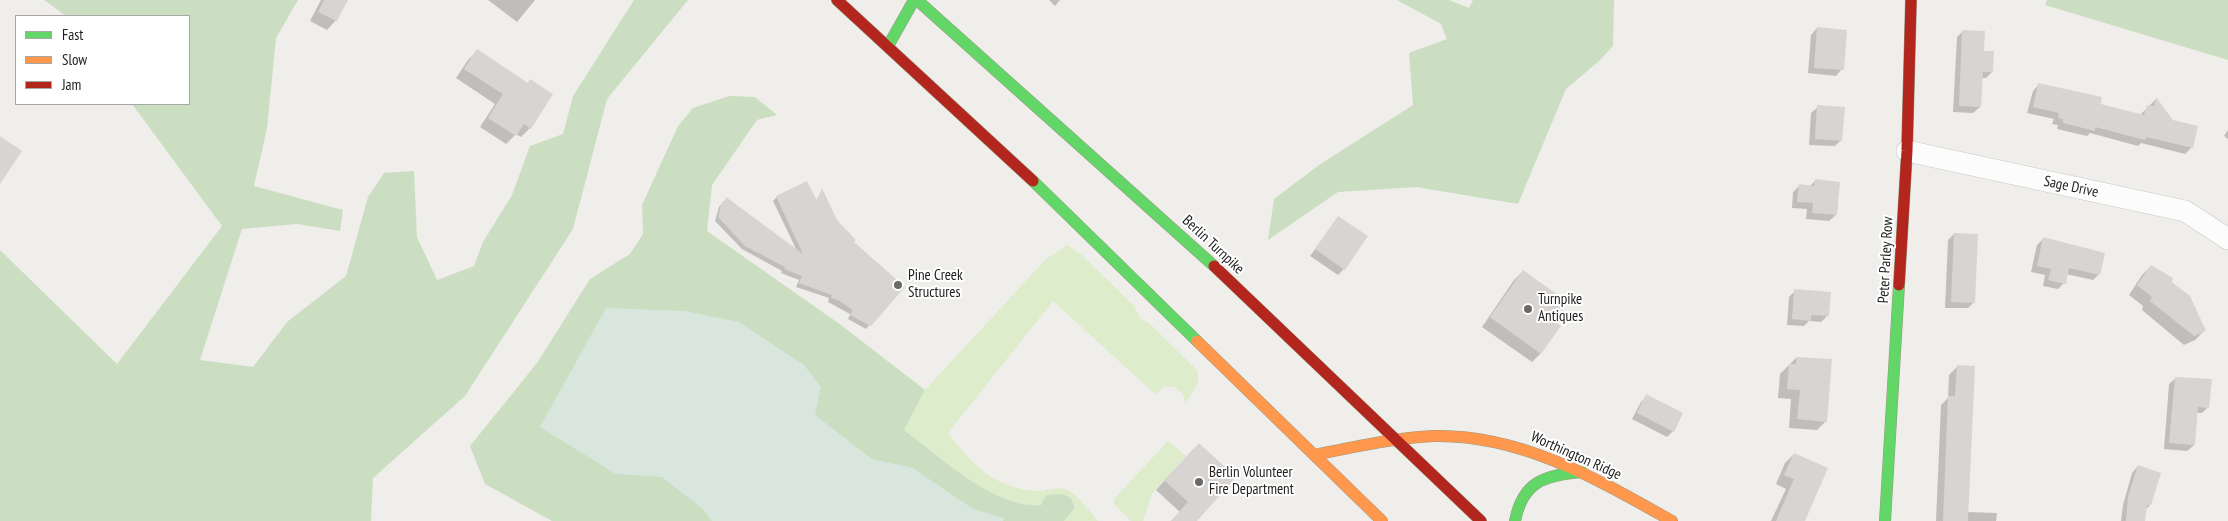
<!DOCTYPE html>
<html>
<head>
<meta charset="utf-8">
<style>
  body { margin:0 }
  #map { position:relative; width:2228px; height:521px; overflow:hidden; background:#f0eeeb; font-family:"PT Sans Narrow",sans-serif }
  canvas { display:block }
  .legend { position:absolute; left:15px; top:15px; width:175px; height:90px; box-sizing:border-box; background:#fff; border:1px solid #a7a7a7; margin:0; padding:6px 9px; list-style:none; font-size:15px; color:#222 }
  .legend li { display:flex; align-items:center; gap:10px; height:25px }
  .legend b { width:25px; border:1px solid #a7a7a7 }
</style>
</head>
<body>
<div id="map">
<canvas width="2228" height="521"></canvas>
<ul class="legend">
<li><b style="height:6px;background:#63d668"></b>Fast</li>
<li><b style="height:6px;background:#ff974d"></b>Slow</li>
<li><b style="height:6px;background:#b3261e"></b>Jam</li>
</ul>
</div>
<script>
const context = document.querySelector('canvas').getContext('2d');
context.lineJoin = 'round';
function fillPath(path, color) { context.fillStyle = color; context.fill(path, 'evenodd'); }
function stroke(path, color, width, dash) { context.strokeStyle = color; context.lineWidth = width; context.lineCap = dash ? 'butt' : 'round'; context.setLineDash(dash || []); context.stroke(path); }
function label(font, color, halo, rows, align = 'center') {
  context.font = font + ' "PT Sans Narrow",sans-serif'; context.lineWidth = 4; context.setLineDash([]); context.textBaseline = 'middle'; context.strokeStyle = halo; context.fillStyle = color; for (const [text, x, y, turn = 0] of rows) {
    context.save(); context.translate(x, y); context.rotate((+turn || 0) * Math.PI / 180); context.textAlign = isNaN(turn) ? turn : align; if (halo) context.strokeText(text, 0, 0); context.fillText(text, 0, 0); context.restore();
  }
}
const grass = new Path2D(`
  M1067 245 1082 255 1134 306 1141 319 1149 323 1198 371V383L1185 404 1183 394 1175 387H1164L1155 394 1053 301 948 433C973 465 992 486 1034 491 1044 492 1056 486 1065 489 1077 493 1089 511 1098 521H1064L1075 508 1071 498 1046 495 1041 505C994 509 941 457 904 430L925 390 1046 259Z
  M1168 441 1186 456 1152 494 1143 521H1131L1114 504V499Z`);
const forest = new Path2D(`
  M44 0H298L276 38 267 128 254 186 343 210 340 231 297 224 242 229 200 360 253 367 287 322 346 276 368 197 384 173 414 171 417 237 437 280 474 266 483 242 512 195 530 146 563 134 573 96 634 0H688L607 99 573 229 465 396 373 478 371 521H0V250L117 364 222 226 132 104H189V16H66Z
  M1397 0H1449L1469 8 1473 0H1614L1613 46 1599 61 1566 89 1518 204 1416 187 1338 192 1268 240 1274 199 1319 165 1413 105 1409 53 1447 39 1441 24Z
  M2047 0H2228V60L2045 5Z
  M729 96 755 97 777 115 757 120 712 185 707 231 841 325 925 390 904 430C941 457 994 509 1041 505L1046 495 1062 494 1071 498 1075 508 1064 521H552L485 484 470 446 537 363 590 279 630 254 643 234 642 205 678 126 693 108Z`);
const wetland = new Path2D(`
  M606 308 685 311 739 322 804 365 821 387 815 415 872 459 913 468 973 509 1004 518 1003 521H712L703 509 662 477 616 474 540 427Z`);
const shadow = new Path2D(`
  M321 0H346L336 20 327 30 310 21Z
  M488 0H535L517 22Z
  M1049 0H1060L1055 6Z
  M1817 28 1842 69 1836 76 1808 73 1811 35Z
  M1963 31 1983 52 1992 72 1986 78H1981L1980 107 1973 113 1953 112 1957 37Z
  M477 51 527 84 552 95 530 128 521 137 516 134 506 144 480 127 495 104 456 78 468 60Z
  M2039 84 2099 105 2140 115 2156 99 2192 147 2185 154 2141 143 2138 146 2090 133 2087 136 2057 129 2058 125 2052 124 2054 119 2027 113 2033 91Z
  M1818 107 1841 140 1835 146 1809 145 1811 113Z
  M2228 130V139L2224 136Z
  M1816 180 1836 215 1829 221 1806 219 1807 209 1792 208 1793 192 1799 186 1809 187Z
  M822 190 836 221 853 242 903 287 866 329 848 319 850 314 828 302 829 298 796 287 799 280 781 273 782 271 742 249 715 221 719 207 726 199 797 251 773 201 777 197 816 201Z
  M1338 217 1344 269 1338 275 1310 256Z
  M1954 234 1974 302 1968 308H1945L1948 240Z
  M2043 239 2099 274 2093 280 2066 274 2064 283 2058 289 2043 286 2045 275 2031 272 2037 245Z
  M2151 266 2170 282 2204 331 2195 340 2184 345 2142 310 2143 306 2129 295 2142 275Z
  M1523 271 1541 353 1532 362 1482 327 1514 280Z
  M1795 291 1828 315 1821 322 1809 321 1804 326 1787 325 1789 297Z
  M1796 358 1826 421 1817 430 1789 428 1791 399 1778 398 1780 374Z
  M1957 367 1967 512 1997 513 1996 521H1936L1941 405 1948 398 1949 375Z
  M2176 378 2208 407 2202 413H2196L2194 445 2187 451 2164 449 2169 384Z
  M1647 396 1673 431 1667 437 1632 419 1641 402Z
  M1190 453 1195 521H1171L1180 512 1156 490Z
  M1794 454 1805 521H1771L1786 489 1776 484 1785 463Z
  M2138 466 2150 505 2145 510 2144 521H2121L2123 505 2132 473Z`);
const building = new Path2D(`
  M324 0H348L337 21 318 12Z
  M1817 27 1847 30 1844 70 1814 68Z
  M1962 30 1985 31 1984 51H1994L1993 72H1983L1981 107 1959 106Z
  M477 49 528 83 530 79 553 94 531 129 524 124 516 136 488 118 503 94 464 69Z
  M2038 83 2102 97 2101 104 2144 115 2147 105 2154 106 2156 97 2173 120 2198 126 2193 148 2146 137 2145 140 2095 127V131L2063 123V119L2058 118 2059 113 2033 107Z
  M1817 105 1845 107 1842 141 1815 139Z
  M0 136 22 151 0 184Z
  M1815 179 1840 182 1837 215 1812 213 1813 203 1797 202 1799 184 1814 186Z
  M807 181 817 201 822 188 837 220 856 240 854 242 905 287 871 326 850 315 853 310 838 300 831 298 832 295 799 283 802 276 784 269 785 267 745 246 718 217 722 202 724 203 726 197 803 254 776 196Z
  M1338 216 1368 236 1345 270 1315 249Z
  M1954 233 1978 234 1975 303 1951 302Z
  M2043 237 2105 253 2100 275 2069 268 2066 284 2048 280 2051 269 2037 266Z
  M2151 265 2173 278 2172 282 2190 296 2206 331 2194 336 2150 301 2152 297 2137 285Z
  M1523 270 1565 300 1552 320 1561 326 1541 354 1490 317Z
  M1794 289 1831 292 1829 316 1811 315V321L1792 319Z
  M1796 357 1832 359 1827 422 1797 419 1800 390 1787 389 1789 364H1796Z
  M1957 365 1975 366 1968 521H1943L1948 396H1955Z
  M2175 377 2212 379 2209 408 2198 407 2195 445 2169 443Z
  M1646 394 1683 413 1674 432 1637 413Z
  M1199 443 1236 477 1197 521H1171L1188 502 1164 480Z
  M1794 453 1828 468 1805 521H1776L1794 479 1784 475Z
  M2138 465 2161 473 2151 505H2147L2145 521H2126L2128 497Z`);
const street = new Path2D(`
  M1907 151 2185 211 2228 239`);
const fast = new Path2D(`
  M917 0 1214 266
  M888 46 914 0
  M1033 181 1197 341
  M1515 521C1523 481 1545 475 1582 472
  M1885 521 1899 285`);
const slow = new Path2D(`
  M1197 341 1382 521
  M1314 455C1354 447 1393 438 1434 436 1521 434 1599 480 1672 521`);
const jam = new Path2D(`
  M837 0 1033 181
  M1214 266 1481 521
  M1899 285 1907 151 1911 0`);
const markers = [
  [898,285,5,"#6a6968"],
  [1528,309,5,"#6a6968"],
  [1199,482,5,"#6a6968"]
];
const streetNames = [
  ["Sage Drive",2071,187,12],
  ["Berlin Turnpike",1213,245,43],
  ["Peter Parley Row",1886,260,-87],
  ["Worthington Ridge",1576,456,24]
];
const poiNames = [
  ["Pine Creek",908,276],
  ["Structures",908,293],
  ["Turnpike",1538,300],
  ["Antiques",1538,317],
  ["Berlin Volunteer",1209,473],
  ["Fire Department",1209,490]
];
fillPath(grass, '#ddeccb');
fillPath(forest, '#cbdec1');
fillPath(wetland, '#d9e6de');
fillPath(shadow, '#0003');
fillPath(building, '#d7d4d2');
stroke(street, '#c9c8c7', 22);
stroke(fast, '#999a82', 12);
stroke(slow, '#999a82', 12);
stroke(jam, '#999a82', 12);
stroke(street, '#fdfcfc', 21);
stroke(fast, '#63d668', 11);
stroke(slow, '#ff974d', 11);
stroke(jam, '#b3261e', 11);
for (const [x, y, r, color] of markers) { const dot = new Path2D(); dot.arc(x, y, r, 0, 2 * Math.PI); context.fillStyle = color; context.fill(dot); stroke(dot, '#fff', 2); }
label('15px', '#222', '#fff', streetNames);
label('15px', '#222', '#fff', poiNames, 'left');
</script>
</body>
</html>
